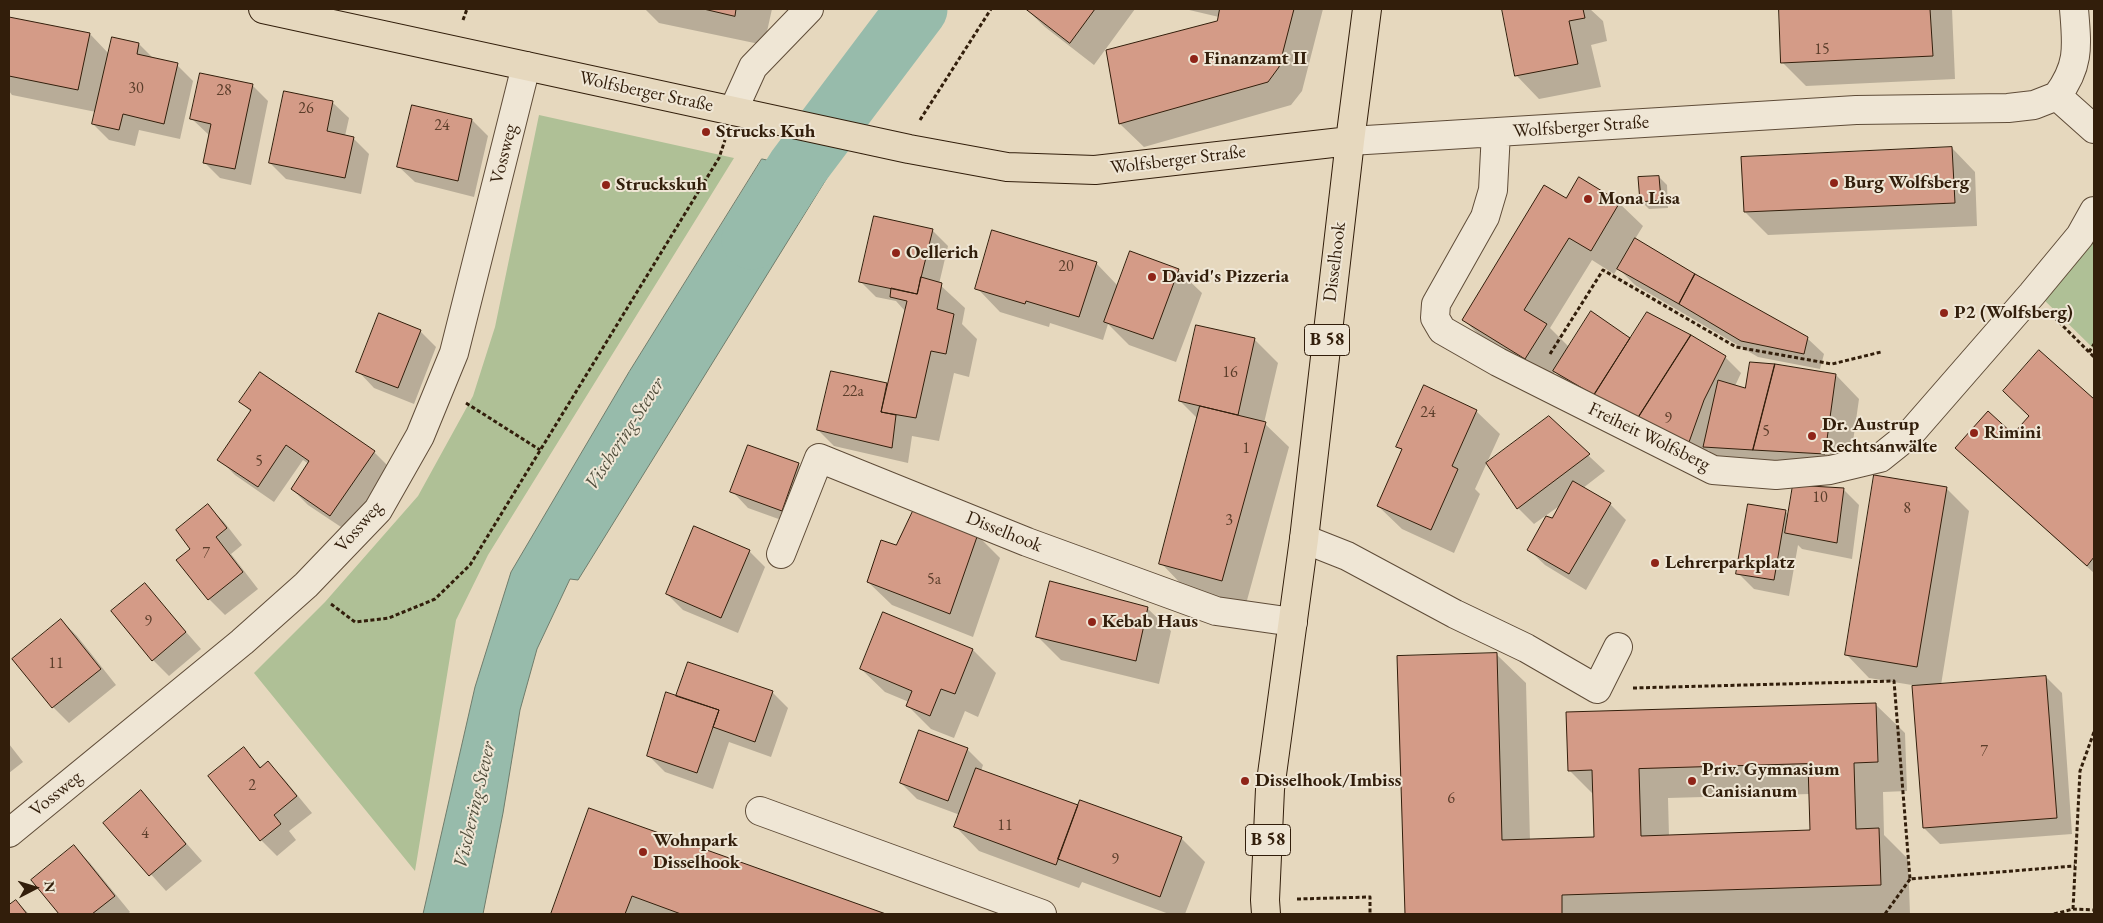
<!DOCTYPE html>
<html>
<head>
<meta charset="utf-8">
<style>
  body { margin:0 }
  #map { position:relative; width:2103px; height:923px; overflow:hidden; background:#e6d8be; font-family:"EB Garamond",serif }
  canvas { display:block }
  .frame { position:absolute; inset:0; border:10px solid #321e0b; pointer-events:none }
  .north { position:absolute; left:10px; top:863px; width:50px; height:50px; -webkit-text-stroke:4px #efe6d5; paint-order:stroke; rotate:85deg; font-size:14px; font-weight:700; line-height:20px; text-align:center; color:#321e0b }
  .north::after { content:''; display:block; margin:auto; width:18px; height:22px; background:#321e0b; clip-path:polygon(50% 0,100% 100%,50% 72%,0 100%) }
</style>
</head>
<body>
<div id="map">
<canvas width="2103" height="923"></canvas>
<div class="frame"></div>
<div class="north">N</div>
</div>
<script>
const context = document.querySelector('canvas').getContext('2d');
context.lineJoin = 'round';
function fillPath(path, color) { context.fillStyle = color; context.fill(path, 'evenodd'); }
function stroke(path, color, width, dash) { context.strokeStyle = color; context.lineWidth = width; context.lineCap = dash ? 'butt' : 'round'; context.setLineDash(dash || []); context.stroke(path); }
function label(font, color, halo, rows, align = 'center') {
  context.font = font + ' "EB Garamond",serif'; context.lineWidth = 4; context.setLineDash([]); context.textBaseline = 'middle'; context.strokeStyle = halo; context.fillStyle = color; for (const [text, x, y, turn = 0] of rows) {
    context.save(); context.translate(x, y); context.rotate((+turn || 0) * Math.PI / 180); context.textAlign = isNaN(turn) ? turn : align; if (halo) context.strokeText(text, 0, 0); context.fillText(text, 0, 0); context.restore();
  }
}
const green = new Path2D(`
  M539 115 734 158 488 555 456 620 415 871 254 673 325 602 418 496 473 396 495 327Z
  M2094 223V349L2039 295Z`);
const water = new Path2D(`
  M762 159 830 173 578 580 570 579 537 649 520 710 503 813 483 914H423L475 687 511 572 629 372Z`);
const shadow = new Path2D(`
  M645 9H772L764 45 659 23Z
  M1026 9H1135L1094 65 1045 27Z
  M1185 9H1323L1302 91 1291 105 1144 147 1120 124 1218 23 1219 17Z
  M1503 9H1590L1603 21 1607 41 1591 45 1601 87 1539 99 1516 75Z
  M1780 9H1952L1955 79 1806 86 1783 63Z
  M9 18 90 34 109 54 139 44 154 59 177 65 193 81 180 139 139 130 135 146 109 140 93 124 96 112 12 95 9 91Z
  M252 85 268 101 251 185 220 178 204 162 210 136 192 119Z
  M332 102 349 118 345 136 353 138 369 154 361 194 286 179 270 163Z
  M472 120 488 136 474 197 415 182 398 166Z
  M1952 148 1975 172 1977 226 1768 235 1745 212Z
  M1659 177 1667 185 1668 208 1649 209 1641 201Z
  M1567 200 1619 203 1643 226 1635 239 1694 275 1807 338 1824 354 1820 369 1758 357 1635 285 1618 268 1614 274 1592 260 1550 328 1569 347 1592 313 1631 340 1725 357 1741 373 1735 386 1746 389 1836 375 1859 399 1848 477 1720 462 1708 450 1704 461 1570 387 1555 372 1549 382 1487 343 1464 320Z
  M932 230 948 246 939 284 965 308 962 324 977 339 969 377 954 373 939 441 912 436 908 463 834 446 818 430 887 384 888 386 905 311 896 301 876 297 860 281Z
  M1096 263 1118 286 1178 270 1202 293 1176 362 1129 345 1108 324 1103 340 1050 323 1049 327 1000 312 977 288Z
  M420 331 436 347 414 404 374 388 358 371Z
  M1255 340 1278 363 1264 423 1289 447 1246 604 1184 587 1161 563 1198 419 1180 401Z
  M2040 352 2094 401V573L1980 471 1957 448 2013 436 2030 416Z
  M241 402 374 452 390 468 347 531 308 505 292 489 309 464 303 460 274 502 235 475 219 459 251 412Z
  M1476 411 1500 434 1475 489 1480 494 1454 553 1402 529 1378 506 1403 451 1398 446Z
  M1548 418 1605 471 1583 488 1610 504 1626 520 1586 590 1545 565 1528 549 1552 520 1562 504 1534 524 1518 508Z
  M798 464 814 481 798 526 748 508 732 491Z
  M1946 488 1969 511 1941 685 2046 677 2062 693 2072 834 1940 844 1924 828 1918 686 1869 678 1846 654Z
  M1843 489 1859 505 1852 559 1802 549 1798 545 1789 596 1754 589 1738 573 1785 511 1789 515Z
  M208 506 224 522 242 545 231 554 258 589 225 615 209 599 192 549Z
  M977 535 1000 558 973 637 892 605 868 582Z
  M749 551 765 567 738 633 683 610 667 594Z
  M144 584 201 649 169 676 153 660Z
  M1147 608 1171 631 1159 684 1061 660 1038 637Z
  M61 620 77 636 116 685 69 723 53 707 14 659Z
  M973 650 996 673 978 717 965 711 954 738 931 729 908 706 909 702 885 692 861 669Z
  M1496 654 1526 683 1530 841 1595 838 1594 795 1569 770 1875 704 1905 733 1907 791 1883 792 1884 835 1908 859 1910 914H1406L1398 657ZM1810 794 1811 832 1669 836 1668 798Z
  M772 692 788 708 771 757 729 742 713 789 665 772 649 756 677 698Z
  M9 744 23 762 9 773Z
  M244 749 262 768 268 763 284 779 312 813 289 831 296 840 277 856 261 840Z
  M967 749 983 765 981 771 1079 807 1181 838 1205 862 1185 914H1169L1082 882 1079 888 979 851 956 827 960 815 917 799 901 783Z
  M141 792 202 861 166 891 105 823Z
  M590 810 882 914H552Z
  M74 847 90 863 130 912 128 914H61L33 880Z
  M16 901 29 914H9V907Z`);
const river = new Path2D(`
  M752 239 798 167 917 9`);
const building = new Path2D(`
  M704 9H736L735 16Z
  M1026 9H1095L1070 43Z
  M1220 9H1294L1279 67 1268 82 1119 124 1106 50 1217 21Z
  M1502 9H1583L1585 18 1569 21 1578 64 1515 76Z
  M1779 9H1930L1933 56 1781 63Z
  M9 17 90 33 78 90 9 76Z
  M112 37 139 43 137 54 178 63 164 124 123 114 119 130 92 124Z
  M200 73 253 84 235 169 203 163 211 124 190 119Z
  M284 91 333 101 327 131 354 137 345 178 269 163Z
  M412 105 472 119 458 181 397 167Z
  M1952 147 1955 203 1744 212 1741 157Z
  M1659 176 1661 200 1640 202 1638 177Z
  M1579 177 1620 202 1591 251 1569 238 1524 310 1547 324 1525 359 1462 320 1544 185 1566 198Z
  M874 216 933 229 917 294 859 282Z
  M992 230 1097 262 1079 317 1026 301 1025 304 975 289Z
  M1635 238 1695 274 1679 304 1617 269Z
  M1130 251 1179 269 1153 339 1104 322Z
  M1695 274 1808 337 1804 354 1741 341 1679 304Z
  M921 277 942 283 937 309 954 314 946 354 931 351 916 418 881 412 907 301 890 297 891 288 917 294Z
  M1591 311 1630 338 1594 395 1553 371Z
  M1647 312 1691 335 1636 421 1594 395Z
  M379 313 421 330 398 388 356 372Z
  M1196 325 1255 338 1238 415 1179 401Z
  M1691 335 1726 356 1704 400 1688 445 1636 421Z
  M2039 350 2094 399V557L2087 566 1955 448 1988 411 2013 434 2029 416 2003 391Z
  M1750 362 1775 364 1753 450 1703 447 1718 380 1745 388Z
  M1775 364 1836 374 1825 454 1753 450Z
  M831 371 887 383 881 412 896 415 892 448 817 430Z
  M260 372 375 451 330 516 291 489 309 461 286 445 258 487 217 460 251 410 239 402Z
  M1424 385 1477 410 1452 466 1458 469 1431 530 1377 506 1402 449 1396 447Z
  M1200 406 1266 422 1222 581 1159 564Z
  M1549 416 1590 454 1517 509 1486 463Z
  M748 445 799 463 782 511 730 492Z
  M1874 475 1947 487 1917 667 1845 655Z
  M1573 481 1611 503 1569 574 1527 550 1546 516 1552 518Z
  M1793 485 1844 488 1837 543 1785 533Z
  M208 504 227 528 216 537 243 572 208 600 176 560 190 549 176 530Z
  M1748 504 1786 510 1774 580 1736 574Z
  M914 509 978 534 950 614 867 582 881 540 896 545Z
  M694 526 750 550 721 618 666 594Z
  M1050 581 1148 607 1136 661 1036 637Z
  M145 583 186 632 152 661 111 611Z
  M883 612 973 649 955 694 941 689 930 716 906 706 912 691 860 669Z
  M61 619 101 669 52 708 12 659Z
  M1497 653 1502 840 1594 837 1592 770 1568 771 1566 712 1876 703 1878 762 1854 763 1856 829 1879 828 1881 885 1562 895V914H1405L1397 656ZM1808 764 1810 830 1641 836 1639 769Z
  M688 662 773 691 755 742 713 727 719 710 676 696Z
  M2046 676 2057 818 1923 828 1912 686Z
  M666 692 719 710 697 773 647 756Z
  M919 730 968 748 948 801 900 783Z
  M244 747 260 768 268 761 297 796 274 815 281 824 260 841 208 776Z
  M976 768 1078 805 1056 865 954 827Z
  M141 790 186 844 149 876 103 823Z
  M1080 800 1182 837 1160 897 1058 859Z
  M589 808 886 914H681L632 896 625 914H551Z
  M74 845 115 896 92 914H59L31 880Z
  M16 900 27 914H9V905Z`);
const path = new Path2D(`
  M463 20 467 9
  M920 120 991 9
  M2054 317 2094 357
  M2089 352 2094 344
  M1550 354 1603 270 1736 347 1832 364 1881 352
  M466 403 540 450
  M331 604 355 622 389 618 435 599 470 565 719 158 725 140
  M1633 688 1894 681 1910 879 2075 866
  M1297 899 1370 897V914
  M2073 909 2080 771 2094 732
  M1885 914 1910 879
  M2054 914 2073 909 2094 910`);
const minor = new Path2D(`
  M2057 96C2080 65 2077 46 2074 9
  M2057 96 2094 129
  M733 111 753 67 809 9
  M1496 132 1493 190 1485 217 1436 304 1435 318 1442 330 1498 362 1713 470 1776 475 1830 470 1880 458 1910 434 2032 294 2080 236 2094 211
  M1350 141 1856 110 2008 108 2034 105 2057 96
  M1304 539 1347 556 1455 614 1526 648 1597 689 1618 647
  M781 554 819 458 1027 542 1216 611 1293 622
  M760 811 1042 914
  M9 833 242 642 306 585 378 510 420 436 454 353 526 66`);
const major = new Path2D(`
  M263 9 909 149 1007 167 1095 170 1350 141
  M1266 914 1265 900 1270 789 1304 539 1350 141 1367 9`);
const markers = [
  [1194,59,5,"#8f2418"],
  [706,132,5,"#8f2418"],
  [1834,183,5,"#8f2418"],
  [606,185,5,"#8f2418"],
  [1588,199,5,"#8f2418"],
  [896,253,5,"#8f2418"],
  [1152,277,5,"#8f2418"],
  [1944,313,5,"#8f2418"],
  [1974,433,5,"#8f2418"],
  [1812,436,5,"#8f2418"],
  [1655,563,5,"#8f2418"],
  [1092,622,5,"#8f2418"],
  [1245,781,5,"#8f2418"],
  [1692,781,5,"#8f2418"],
  [643,852,5,"#8f2418"]
];
const numberNames = [
  ["15",1822,50],
  ["30",136,89],
  ["28",224,91],
  ["26",306,109],
  ["24",442,126],
  ["20",1066,267],
  ["16",1230,373],
  ["22a",853,392],
  ["24",1428,413],
  ["9",1668,419],
  ["5",1766,432],
  ["1",1246,449],
  ["5",259,462],
  ["10",1820,498],
  ["8",1907,509],
  ["3",1229,521],
  ["7",206,554],
  ["5a",934,580],
  ["9",148,622],
  ["11",56,664],
  ["7",1984,752],
  ["2",252,786],
  ["6",1451,799],
  ["11",1005,826],
  ["4",145,834],
  ["9",1115,860]
];
const shields = [
  [1327,340,45],
  [1268,840,45]
];
const shieldNames = [
  ["B 58",1327,340],
  ["B 58",1268,840]
];
const poiNames = [
  ["Finanzamt II",1204,59],
  ["Strucks Kuh",716,132],
  ["Burg Wolfsberg",1844,183],
  ["Struckskuh",616,185],
  ["Mona Lisa",1598,199],
  ["Oellerich",906,253],
  ["David's Pizzeria",1162,277],
  ["P2 (Wolfsberg)",1954,313],
  ["Dr. Austrup",1822,425],
  ["Rechtsanwälte",1822,447],
  ["Rimini",1984,433],
  ["Lehrerparkplatz",1665,563],
  ["Kebab Haus",1102,622],
  ["Priv. Gymnasium",1702,770],
  ["Canisianum",1702,792],
  ["Disselhook/Imbiss",1255,781],
  ["Wohnpark",653,841],
  ["Disselhook",653,863]
];
const streetNames = [
  ["Wolfsberger Straße",646,92,12],
  ["Wolfsberger Straße",1581,127,-4],
  ["Vossweg",504,154,-76],
  ["Wolfsberger Straße",1178,160,-7],
  ["Disselhook",1335,262,-83],
  ["Freiheit Wolfsberg",1649,437,26],
  ["Vossweg",359,527,-49],
  ["Disselhook",1004,532,22],
  ["Vossweg",56,794,-39]
];
const waterNames = [
  ["Vischering-Stever",625,434,-57],
  ["Vischering-Stever",475,805,-77]
];
fillPath(green, '#afc096');
fillPath(water, '#97bbab');
stroke(water, '#6f7c6b', 1);
fillPath(shadow, '#0003');
stroke(river, '#97bbab', 61);
fillPath(building, '#d49b87');
stroke(building, '#321e0b', 1);
stroke(minor, '#5f4c38', 30);
stroke(major, '#321e0b', 30);
stroke(path, '#321e0b', 3, [4, 2.5]);
stroke(minor, '#efe6d5', 28);
stroke(major, '#e6d8be', 28);
for (const [x, y, r, color] of markers) { const dot = new Path2D(); dot.arc(x, y, r, 0, 2 * Math.PI); context.fillStyle = color; context.fill(dot); stroke(dot, '#efe6d5', 2); }
label('16px', '#5a3d2a', null, numberNames);
for (const [x, y, w] of shields) { const box = new Path2D(); box.roundRect(x - w / 2, y - 15.5, w, 31, 4); context.fillStyle = '#efe6d5'; context.fill(box); stroke(box, '#321e0b', 1); }
label('bold 18px', '#321e0b', null, shieldNames);
label('bold 19px', '#321e0b', '#efe6d5', poiNames, 'left');
label('19px', '#321e0b', '#efe6d5', streetNames);
label('italic 20px', '#504d3b', '#efe6d5', waterNames);
</script>
</body>
</html>
